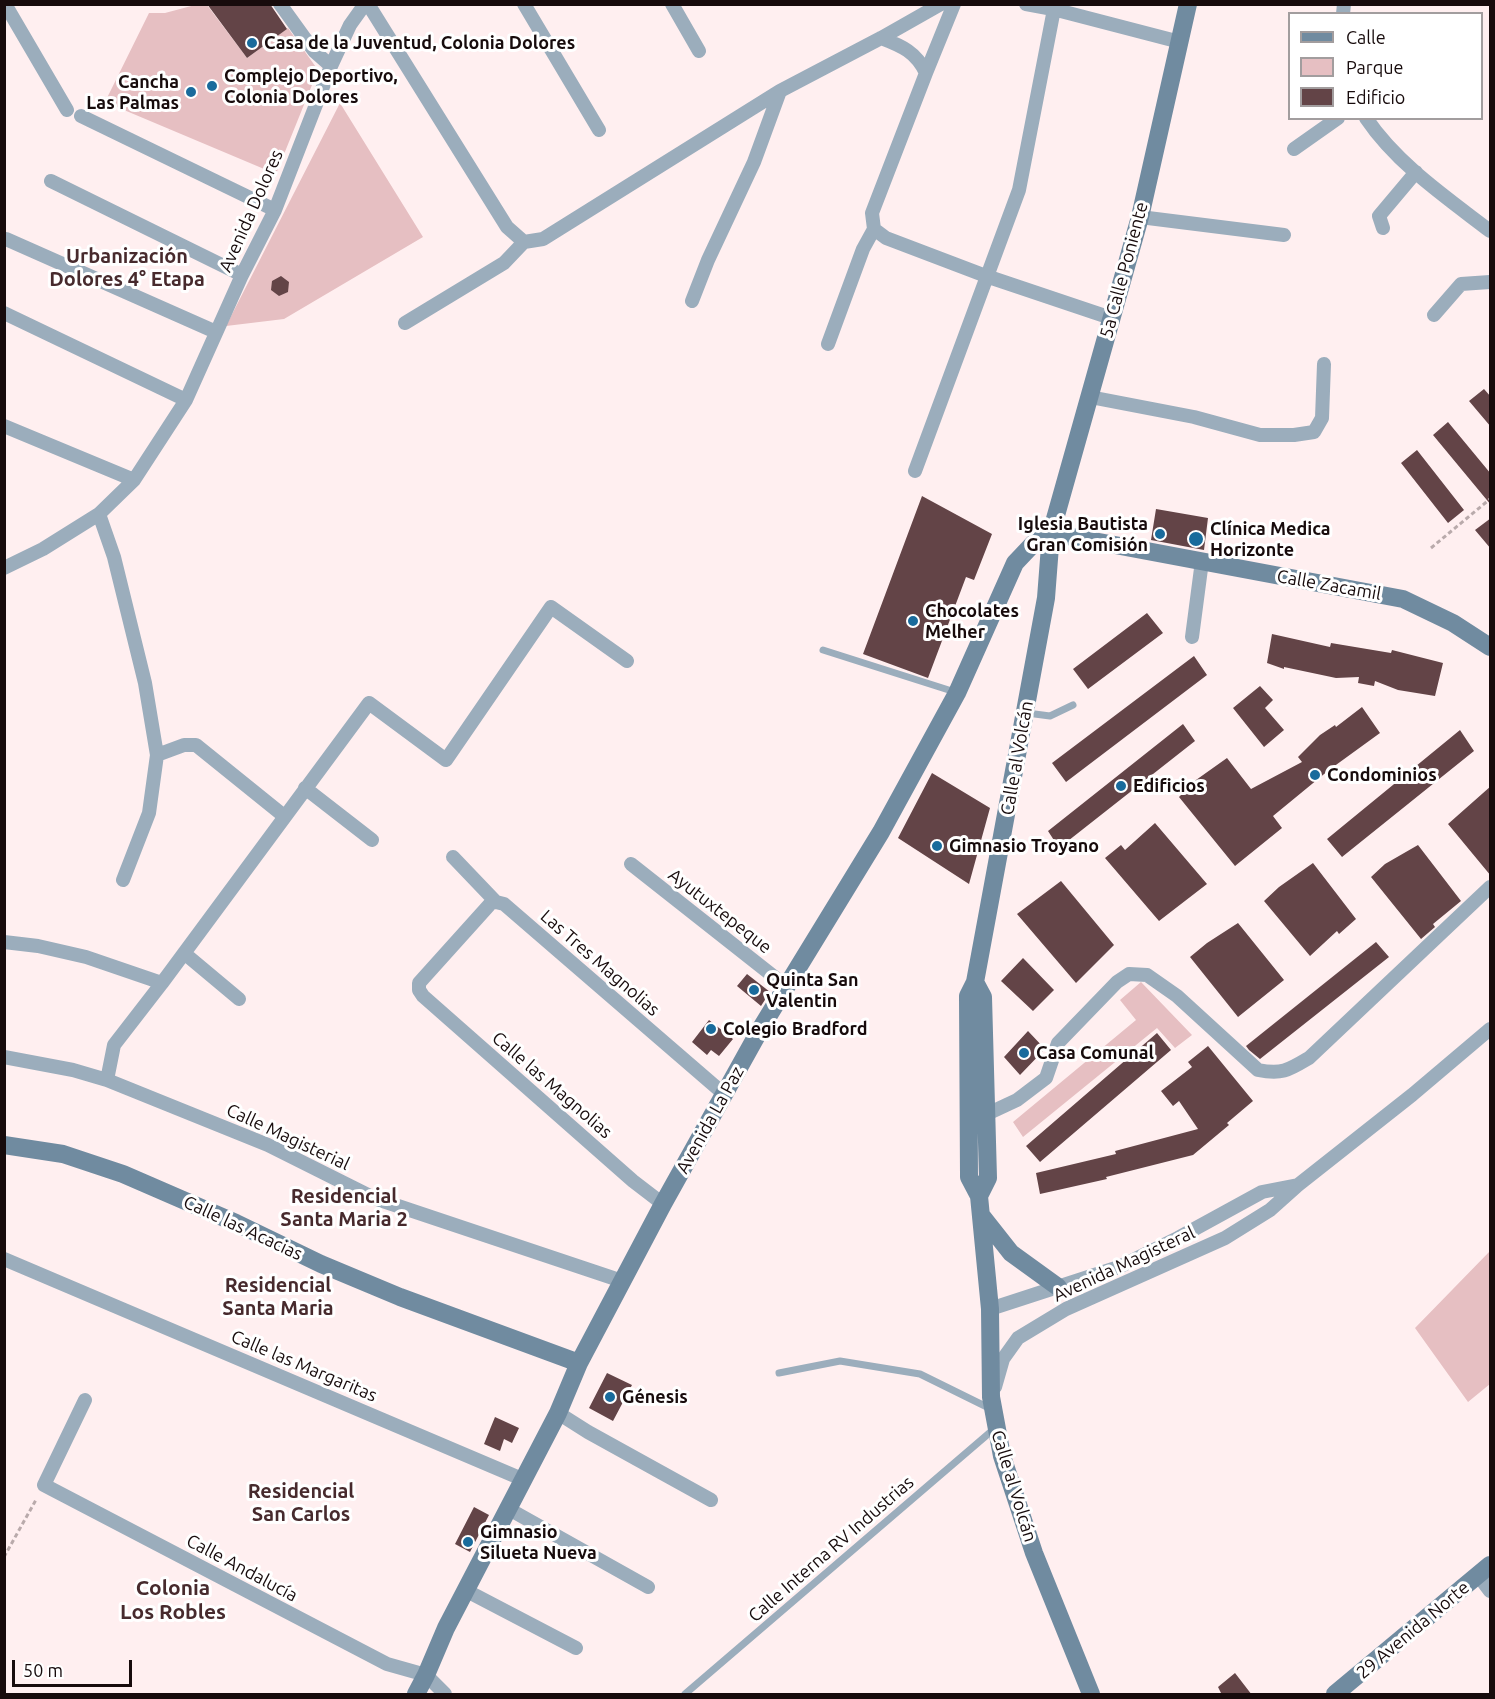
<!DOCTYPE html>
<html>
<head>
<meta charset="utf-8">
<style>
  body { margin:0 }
  #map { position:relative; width:1495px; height:1699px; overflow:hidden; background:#ffeff0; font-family:Ubuntu,sans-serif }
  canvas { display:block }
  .frame { position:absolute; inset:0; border:6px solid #170b0c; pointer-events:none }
  .legend { position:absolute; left:1288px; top:12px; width:195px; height:108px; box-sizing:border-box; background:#fff; border:2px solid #a29d9e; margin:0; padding:8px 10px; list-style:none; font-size:18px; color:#170b0c }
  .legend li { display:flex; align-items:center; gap:12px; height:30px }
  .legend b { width:30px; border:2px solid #a29d9e }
  .scale { position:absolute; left:12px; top:1660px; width:120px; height:27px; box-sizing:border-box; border:3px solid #170b0c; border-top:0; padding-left:8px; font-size:18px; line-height:21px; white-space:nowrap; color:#170b0c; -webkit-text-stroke:4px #fff; paint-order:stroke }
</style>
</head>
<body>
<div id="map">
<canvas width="1495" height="1699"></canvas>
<div class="frame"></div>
<ul class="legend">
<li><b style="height:8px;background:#708ba0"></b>Calle</li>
<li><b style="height:16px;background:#e6bfc2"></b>Parque</li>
<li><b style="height:16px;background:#634447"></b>Edificio</li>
</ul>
<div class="scale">50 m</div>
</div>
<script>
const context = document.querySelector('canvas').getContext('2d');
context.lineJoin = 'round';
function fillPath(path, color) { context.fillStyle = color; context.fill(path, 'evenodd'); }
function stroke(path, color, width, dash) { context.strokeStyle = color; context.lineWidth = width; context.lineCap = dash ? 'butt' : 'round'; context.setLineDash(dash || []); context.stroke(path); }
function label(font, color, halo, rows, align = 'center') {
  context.font = font + ' Ubuntu,sans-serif'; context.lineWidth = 6; context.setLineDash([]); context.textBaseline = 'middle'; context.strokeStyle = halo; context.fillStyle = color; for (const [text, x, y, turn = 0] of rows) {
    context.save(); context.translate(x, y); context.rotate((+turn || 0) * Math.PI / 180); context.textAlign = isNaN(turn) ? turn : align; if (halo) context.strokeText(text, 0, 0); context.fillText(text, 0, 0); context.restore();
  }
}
const green = new Path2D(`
  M195 5H207L247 58 288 28 318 70 276 174 105 102 149 13H165Z
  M340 103 423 237 284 319 226 326Z
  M1141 982 1192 1035 1175 1048 1157 1028 1023 1137 1013 1122 1136 1020 1120 1000Z
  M1490 1251V1384L1468 1402 1415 1328Z`);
const building = new Path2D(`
  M207 4H270L287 29 247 58Z
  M281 276 289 282 288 292 279 296 271 290 272 281Z
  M1484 389 1491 397V427L1469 401Z
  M1448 422 1491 474V505L1433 435Z
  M1417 450 1464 510 1448 523 1401 463Z
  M922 496 992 534 974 580 966 577 928 678 863 654Z
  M1156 509 1208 518 1204 550 1151 540Z
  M1491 518V549L1475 530Z
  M1147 613 1163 633 1088 689 1073 669Z
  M1272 634 1330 647 1331 643 1391 653 1392 650 1443 663 1435 696 1398 690 1375 681 1374 686 1358 683 1359 677 1336 678 1284 667V669L1267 663Z
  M1194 656 1207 675 1066 782 1052 763Z
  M1260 686 1273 700 1265 708 1284 730 1264 747 1233 708Z
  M1362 707 1380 733 1329 770 1273 816 1282 828 1235 866 1179 797 1196 780 1227 758 1251 789 1302 762 1298 757 1320 735 1335 725 1336 727Z
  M1183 724 1195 741 1059 848 1048 831Z
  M1460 730 1474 751 1342 857 1327 839Z
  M932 773 990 808 969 884 898 838Z
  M1491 786V876L1448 824Z
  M1155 823 1207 884 1159 921 1105 858 1121 845 1125 850Z
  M1418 845 1461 901 1433 924 1435 927 1421 939 1371 877 1385 864Z
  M1313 863 1356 919 1339 934 1337 931 1310 956 1264 901 1279 887Z
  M1061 881 1114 945 1076 983 1017 914Z
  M1238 923 1284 980 1238 1017 1190 957 1207 943Z
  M1376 942 1389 957 1260 1059 1249 1050 1246 1046Z
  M1023 958 1054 990 1033 1011 1001 981Z
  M747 974 770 992 761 1006 737 986Z
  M709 1020 733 1039 719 1056 711 1050 707 1055 692 1042Z
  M1028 1031 1045 1049 1020 1075 1004 1057Z
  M1157 1033 1171 1050 1040 1162 1026 1146Z
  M1208 1046 1253 1101 1227 1123 1229 1125 1193 1155 1106 1177 1107 1179 1040 1194 1036 1173 1116 1154 1115 1151 1198 1129 1179 1101 1173 1106 1161 1091 1192 1067 1188 1062Z
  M607 1373 632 1385 613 1421 589 1408Z
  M495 1417 519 1428 512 1443 504 1439 500 1451 484 1444Z
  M474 1507 489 1515 470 1552 455 1544Z
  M1235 1673 1252 1695H1222L1218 1687Z`);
const path = new Path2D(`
  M1431 548 1490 499
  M4 1557 37 1498`);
const lane = new Path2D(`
  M823 650 955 692
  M1027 713 1050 716 1073 705
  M779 1373 840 1361 920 1374 991 1409
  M685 1694 994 1429`);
const street = new Path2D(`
  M5 4 67 110
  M280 4 314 51 331 66
  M368 4 507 227 524 242
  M524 4 599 130
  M672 4 699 51
  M1026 4 1053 9 1180 42
  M1343 14 1344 4
  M881 38C902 46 916 52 926 73
  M81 116 275 210
  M1366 118C1397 164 1447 198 1490 231
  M1294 149 1338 118
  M51 181 242 275
  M1140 217 1284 235
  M1383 228 1379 216 1416 172
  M874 229 886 238 986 276 1111 318
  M6 239 216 332
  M692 301 708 260 754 162 780 91
  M4 313 186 400
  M1434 315 1461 284 1490 282
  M405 323 504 263 524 242 543 239 780 91 881 38 941 4
  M828 344 863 249 874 229 872 213 926 73 954 4
  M1090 397 1194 417 1260 435H1294L1314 432 1322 418 1324 364
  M4 426 134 480
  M915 471 1019 190 1055 4
  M99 514 114 557 145 683 157 755 149 813 123 880
  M4 568 43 549 99 514 134 480 186 400 242 275 275 210 331 66 350 25 365 4
  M1192 637 1202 561
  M157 755 184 745H196L284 816
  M305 788 372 840
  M453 857 496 902 504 904 724 1094
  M631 864 787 987
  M496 902 491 903 419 983V990L423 996 633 1181 663 1204
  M4 942 38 946 86 957 162 983
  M184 953 239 999
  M4 1057 73 1070 107 1080 268 1145 374 1198 622 1281
  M107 1080 114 1045 162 983 369 703 446 760 551 607 627 661
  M987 1114 1017 1100 1046 1078 1058 1043 1117 982 1129 974 1147 975 1177 996 1258 1070C1282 1075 1289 1070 1309 1058L1490 887
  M4 1259 522 1479
  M990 1309 1119 1267 1178 1238 1262 1192 1298 1185
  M995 1387 1003 1359 1018 1338 1066 1309 1225 1238 1270 1210 1298 1185 1412 1095 1490 1029
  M85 1400 44 1485 387 1664 426 1675 445 1694
  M558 1413 588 1432 711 1500
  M507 1508 648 1587
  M1478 1575 1490 1591
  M465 1590 576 1648`);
const secondary = new Path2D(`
  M1051 533 1403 599 1453 623 1490 647
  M975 982 983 997 988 1178 979 1196
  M4 1145 63 1154 123 1174 236 1223 321 1264 400 1297 579 1363
  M981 1215 1011 1253 1058 1287
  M416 1694 426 1675 446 1628 558 1413 579 1363 663 1204 761 1028 881 832 957 693 1015 563 1033 544 1051 533
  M1091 1694 1034 1553 1002 1456 991 1397 990 1309 979 1196 969 1177 968 996 975 982 1046 598 1051 533 1140 217 1188 4
  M1335 1694 1490 1565`);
const markers = [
  [252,43,6,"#196b9c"],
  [212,86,6,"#196b9c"],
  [191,92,6,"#196b9c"],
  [1160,534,6,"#196b9c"],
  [1196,539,8,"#196b9c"],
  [913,621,6,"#196b9c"],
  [1315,775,6,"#196b9c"],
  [1121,786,6,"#196b9c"],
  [937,846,6,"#196b9c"],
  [754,990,6,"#196b9c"],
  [711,1029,6,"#196b9c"],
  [1024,1053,6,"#196b9c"],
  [610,1397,6,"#196b9c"],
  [468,1542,6,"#196b9c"]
];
const poiNames = [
  ["Casa de la Juventud, Colonia Dolores",264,43],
  ["Complejo Deportivo,",224,76],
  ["Colonia Dolores",224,97],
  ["Cancha",179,82,"right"],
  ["Las Palmas",179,103,"right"],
  ["Iglesia Bautista",1148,524,"right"],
  ["Gran Comisión",1148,545,"right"],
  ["Clínica Medica",1210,529],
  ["Horizonte",1210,550],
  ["Chocolates",925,611],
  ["Melher",925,632],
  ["Condominios",1327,775],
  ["Edificios",1133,786],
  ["Gimnasio Troyano",949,846],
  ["Quinta San",766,980],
  ["Valentin",766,1001],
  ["Colegio Bradford",723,1029],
  ["Casa Comunal",1036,1053],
  ["Génesis",622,1397],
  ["Gimnasio",480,1532],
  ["Silueta Nueva",480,1553]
];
const streetNames = [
  ["Avenida Dolores",251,211,-66],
  ["5a Calle Poniente",1124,270,-75],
  ["Calle Zacamil",1329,585,10],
  ["Calle al Volcán",1017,758,-80],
  ["Ayutuxtepeque",720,911,38],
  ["Las Tres Magnolias",600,963,41],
  ["Calle las Magnolias",552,1085,41],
  ["Avenida La Paz",710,1120,-61],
  ["Calle Magisterial",288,1137,25],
  ["Calle las Acacias",243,1228,25],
  ["Avenida Magisteral",1124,1264,-25],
  ["Calle las Margaritas",304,1366,23],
  ["Calle al Volcán",1014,1486,73],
  ["Calle Interna RV Industrias",831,1549,-41],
  ["Calle Andalucía",242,1568,28],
  ["29 Avenida Norte",1413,1630,-40]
];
const neighbourhoodNames = [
  ["Urbanización",127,256],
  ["Dolores 4° Etapa",127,279],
  ["Residencial",344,1196],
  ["Santa Maria 2",344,1219],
  ["Residencial",278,1285],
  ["Santa Maria",278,1308],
  ["Residencial",301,1491],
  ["San Carlos",301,1514]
];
const quarterNames = [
  ["Colonia",173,1588],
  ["Los Robles",173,1612]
];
fillPath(green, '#e6bfc2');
fillPath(building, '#634447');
stroke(path, '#b9aaab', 3, [4.5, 3]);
stroke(lane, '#9badbc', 7);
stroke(street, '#9badbc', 14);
stroke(secondary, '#708ba0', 18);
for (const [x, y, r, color] of markers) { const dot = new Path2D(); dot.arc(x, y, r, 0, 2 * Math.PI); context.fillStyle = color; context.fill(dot); stroke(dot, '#fff', 2); }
label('bold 18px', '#170b0c', '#fff', poiNames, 'left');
label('18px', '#170b0c', '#fff', streetNames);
label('bold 20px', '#472a2d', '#fff', neighbourhoodNames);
label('bold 21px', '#472a2d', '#fff', quarterNames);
</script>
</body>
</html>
